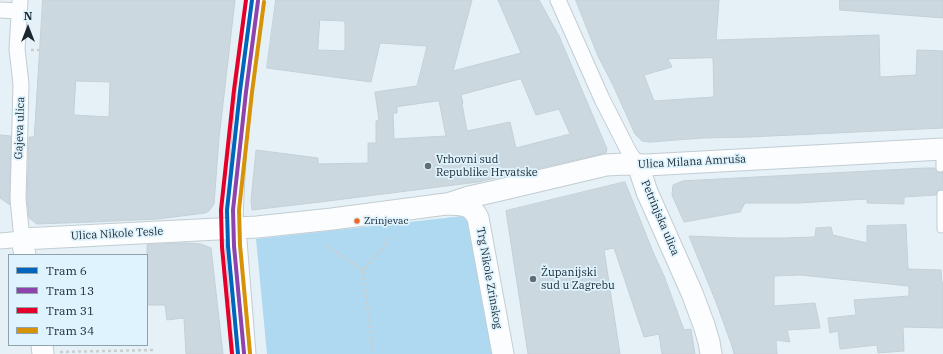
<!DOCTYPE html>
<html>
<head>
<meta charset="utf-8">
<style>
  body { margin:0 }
  #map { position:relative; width:943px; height:354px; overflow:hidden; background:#e5f1f7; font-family:"IBM Plex Serif",serif }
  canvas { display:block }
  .legend { position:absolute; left:8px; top:254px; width:140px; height:92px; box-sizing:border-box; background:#def3fe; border:1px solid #90a2ac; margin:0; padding:5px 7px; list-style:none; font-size:12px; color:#1b2830 }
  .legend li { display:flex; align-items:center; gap:8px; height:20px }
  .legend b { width:20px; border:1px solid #90a2ac }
  .north { position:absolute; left:8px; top:8px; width:40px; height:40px; -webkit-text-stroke:3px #def3fe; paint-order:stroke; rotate:0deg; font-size:11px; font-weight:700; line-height:16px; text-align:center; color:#1b2830 }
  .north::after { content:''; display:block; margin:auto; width:14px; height:18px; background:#1b2830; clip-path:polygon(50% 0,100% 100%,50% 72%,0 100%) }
</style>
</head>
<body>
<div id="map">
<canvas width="943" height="354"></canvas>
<ul class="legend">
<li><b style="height:5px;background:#0065bd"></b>Tram 6</li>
<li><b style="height:5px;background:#8e44ad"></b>Tram 13</li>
<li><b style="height:5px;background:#e4002b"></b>Tram 31</li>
<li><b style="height:5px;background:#d69307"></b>Tram 34</li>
</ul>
<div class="north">N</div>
</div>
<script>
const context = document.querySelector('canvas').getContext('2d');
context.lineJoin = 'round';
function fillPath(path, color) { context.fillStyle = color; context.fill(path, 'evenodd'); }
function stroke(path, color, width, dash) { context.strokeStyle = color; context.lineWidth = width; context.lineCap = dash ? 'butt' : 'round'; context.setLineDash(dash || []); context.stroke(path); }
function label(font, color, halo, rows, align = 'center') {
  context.font = font + ' "IBM Plex Serif",serif'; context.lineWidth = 3.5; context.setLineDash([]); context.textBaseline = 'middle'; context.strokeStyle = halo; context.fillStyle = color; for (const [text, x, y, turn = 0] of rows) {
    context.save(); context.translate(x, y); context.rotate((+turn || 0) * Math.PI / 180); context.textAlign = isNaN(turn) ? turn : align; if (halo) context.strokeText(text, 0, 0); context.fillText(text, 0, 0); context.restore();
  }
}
const green = new Path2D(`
  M472 215 494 354H267L256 239Z`);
const building = new Path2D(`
  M43 0H235L219 138 214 204 209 211 205 213 158 219 91 222 37 224 29 218 27 199 29 137H34ZM76 81 110 82 109 117 74 115Z
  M276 0H472L453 71 521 53 498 0H539L559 36 607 149 606 153 478 182 320 202 252 210 251 201 256 150 318 158V164L368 163V143H376V121L379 120 375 92 417 86 427 46 380 43 371 82 267 68ZM320 20 345 21V51L318 50ZM521 79 536 115 559 109 570 134 516 148 510 122 467 131 462 104 463 103 461 95ZM439 101 446 136 394 139 393 113H397V107Z
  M576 0H719L716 40 879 35 880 77 916 75 917 50 943 51V128L749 137 703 138 650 142 642 141 635 134 613 85 598 56ZM713 58 714 97 654 101 644 75 672 67 668 59Z
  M840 0H943V18L840 10Z
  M0 135 11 136 10 205 0 198Z
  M926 168H935L936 171 940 173 943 172V189L938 190 937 192 936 195 904 197V204L867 203V199L798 203H745L740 212 684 222 672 195 673 185 683 181Z
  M625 182 653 252 664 276 684 330 691 329 695 354H662L659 334 644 337 614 248 604 250 620 354H528L506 211Z
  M906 225 908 269 941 270 942 283H943V328L903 327 904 351 878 353 877 345 840 349 838 331 830 333 828 318 856 315 854 300 909 296V286L800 275 774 276V306L815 303 820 328 787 330 790 342 776 340 777 354H734L732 346 716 302 689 236 740 238H785L815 237 816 228 831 227 833 235 867 243V226Z
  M185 243 201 244 211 248 223 354H186L184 318 167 320 165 305H147V245Z`);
const path = new Path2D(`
  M31 50H39
  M326 245 363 271 390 238
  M363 271 373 354
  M60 352 155 350`);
const lane = new Path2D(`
  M940 151V168
  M941 194V229`);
const street = new Path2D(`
  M558 0 602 99 629 152 638 165
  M0 10 19 11
  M235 228C236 152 246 76 255 0
  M0 241 22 239 18 199 21 84 17 49 20 0`);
const secondary = new Path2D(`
  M638 165 647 192 692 293 704 325 709 342 711 354
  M451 203 469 197 496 191 606 165 625 164 646 165 943 149
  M235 228 245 354
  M25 255 22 239 257 227 332 219 446 204C461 205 471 203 478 218L503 354
  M42 345 43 354`);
const tram1 = new Path2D(`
  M238 354 228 246 227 210 240 91 252 0`);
const tram2 = new Path2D(`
  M244 353 234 246 233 210 246 92 258 1`);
const tram3 = new Path2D(`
  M232 354 222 247 221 210 234 90 246 0`);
const tram4 = new Path2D(`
  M250 353 240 245 239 210 252 92 264 2`);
const markers = [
  [428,166,4,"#626e76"],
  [357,221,3.5,"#f26522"],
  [533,279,4,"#626e76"]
];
const busNames = [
  ["Zrinjevac",364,221]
];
const streetNames = [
  ["Gajeva ulica",20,128,-88],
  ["Ulica Milana Amruša",692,162,-3],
  ["Petrinjska ulica",660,218,67],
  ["Ulica Nikole Tesle",117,234,-3],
  ["Trg Nikole Zrinskog",489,278,80]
];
const poiNames = [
  ["Vrhovni sud",436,160],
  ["Republike Hrvatske",436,173],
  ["Županijski",541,273],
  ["sud u Zagrebu",541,286]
];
fillPath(green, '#aed9f0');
fillPath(building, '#ccd8df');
stroke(building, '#c4cfd6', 1);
stroke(lane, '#c2cdd3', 9);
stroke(street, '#c2cdd3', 17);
stroke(secondary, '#c2cdd3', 23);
stroke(path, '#c9cfd1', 2.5, [3, 3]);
stroke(lane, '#fbfdfe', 7);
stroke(street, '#fbfdfe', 15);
stroke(secondary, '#fbfdfe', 21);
stroke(tram1, '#0065bd', 4);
stroke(tram2, '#8e44ad', 4);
stroke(tram3, '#e4002b', 4);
stroke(tram4, '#d69307', 4);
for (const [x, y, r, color] of markers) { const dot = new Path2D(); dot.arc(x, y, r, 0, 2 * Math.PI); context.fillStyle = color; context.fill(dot); stroke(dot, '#def3fe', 1.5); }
label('10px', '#1b2830', '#def3fe', busNames, 'left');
label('11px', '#1b2830', '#def3fe', streetNames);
label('11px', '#1b2830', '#def3fe', poiNames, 'left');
</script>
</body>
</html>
